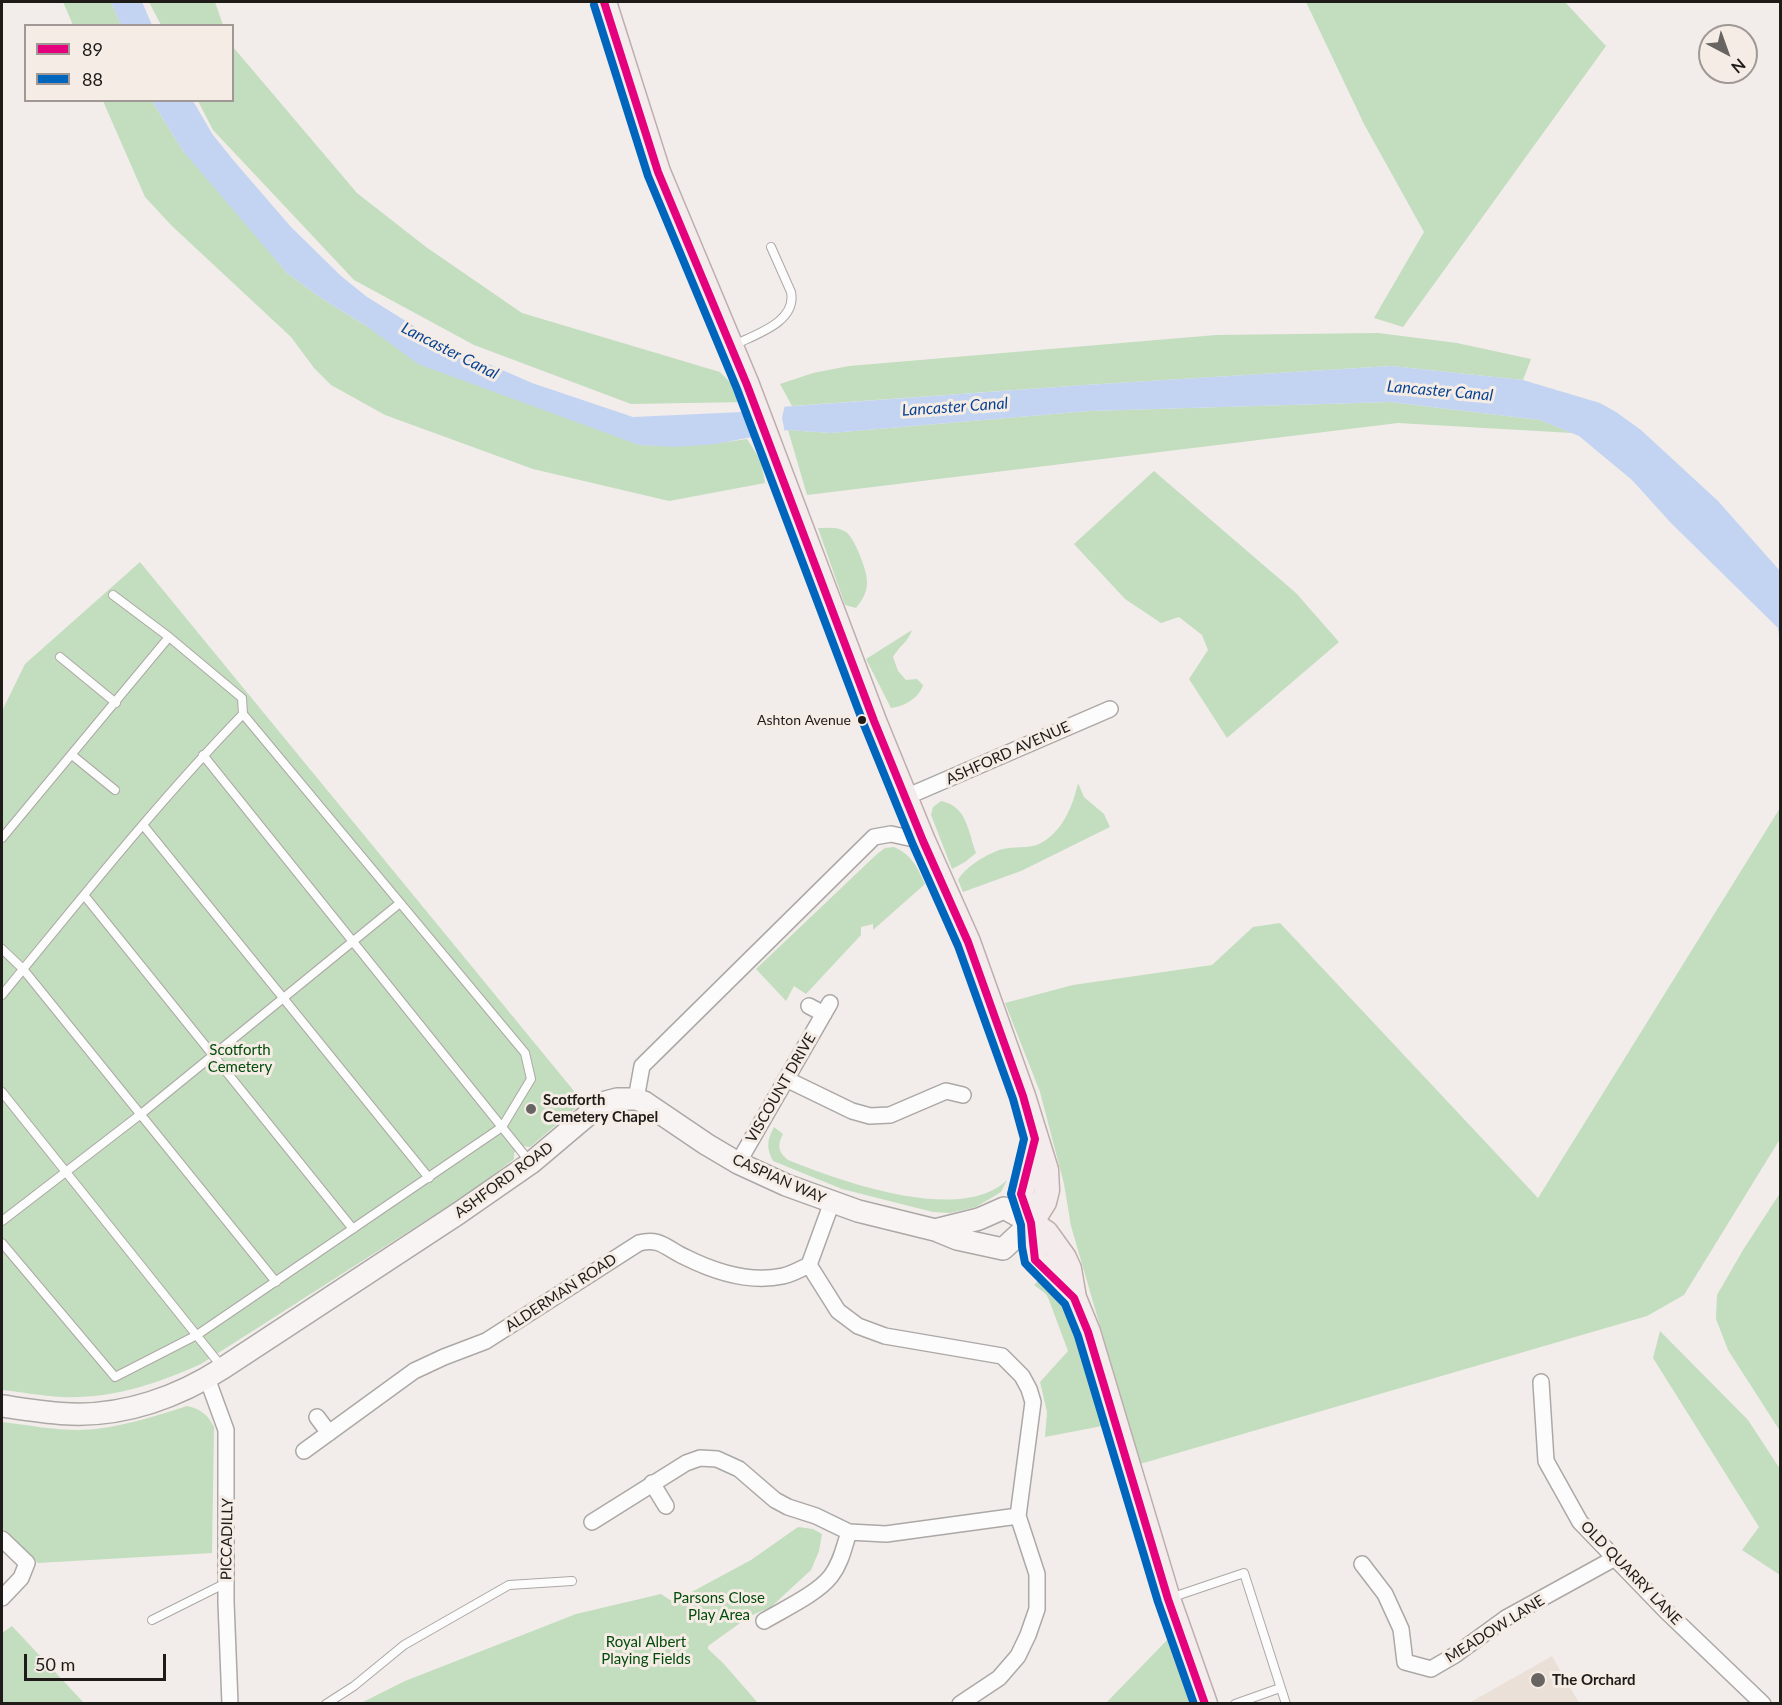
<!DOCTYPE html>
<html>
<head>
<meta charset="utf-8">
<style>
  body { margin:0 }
  #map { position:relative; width:1782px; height:1705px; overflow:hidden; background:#f2edea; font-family:Lato,sans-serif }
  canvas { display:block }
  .frame { position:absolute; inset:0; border:3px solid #1e1b19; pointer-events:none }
  .legend { position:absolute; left:24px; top:24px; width:210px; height:78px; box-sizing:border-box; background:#f5ece6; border:2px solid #9f9894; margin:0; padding:8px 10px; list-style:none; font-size:18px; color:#1e1b19 }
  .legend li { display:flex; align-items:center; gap:12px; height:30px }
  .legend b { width:30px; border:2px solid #9f9894 }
  .north { position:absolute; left:1698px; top:24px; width:60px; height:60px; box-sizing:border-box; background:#f5ece6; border:2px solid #9f9894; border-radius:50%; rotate:139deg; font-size:16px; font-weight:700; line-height:24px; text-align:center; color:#1e1b19 }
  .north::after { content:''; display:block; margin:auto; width:21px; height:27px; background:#686462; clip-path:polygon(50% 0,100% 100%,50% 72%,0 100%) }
  .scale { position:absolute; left:24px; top:1654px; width:142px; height:27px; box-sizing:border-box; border:3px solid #1e1b19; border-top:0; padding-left:8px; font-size:18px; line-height:21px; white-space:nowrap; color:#1e1b19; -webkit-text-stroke:4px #f5ece6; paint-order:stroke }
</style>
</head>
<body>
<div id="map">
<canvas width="1782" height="1705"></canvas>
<div class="frame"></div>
<ul class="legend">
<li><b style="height:8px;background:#e5007d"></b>89</li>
<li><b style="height:8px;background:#0065bd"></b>88</li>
</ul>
<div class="north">N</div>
<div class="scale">50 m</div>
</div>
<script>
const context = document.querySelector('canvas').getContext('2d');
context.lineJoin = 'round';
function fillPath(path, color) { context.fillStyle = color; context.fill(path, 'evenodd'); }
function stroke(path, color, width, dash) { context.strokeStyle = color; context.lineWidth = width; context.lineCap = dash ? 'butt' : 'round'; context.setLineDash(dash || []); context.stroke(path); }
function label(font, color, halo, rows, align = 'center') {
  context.font = font + ' Lato,sans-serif'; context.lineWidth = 6; context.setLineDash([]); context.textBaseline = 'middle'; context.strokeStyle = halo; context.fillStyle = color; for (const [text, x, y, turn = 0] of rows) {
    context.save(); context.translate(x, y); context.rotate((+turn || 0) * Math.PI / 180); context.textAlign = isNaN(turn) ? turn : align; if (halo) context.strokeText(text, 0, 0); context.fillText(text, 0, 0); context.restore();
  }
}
const built = new Path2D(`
  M1552 1656 1579 1703H1469Z`);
const green = new Path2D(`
  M63 2H111L121 25H73Z
  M149 2H215L223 25H161Z
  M1306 2H1565L1606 46 1403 327 1374 318 1424 232 1364 124Z
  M233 47 357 193 426 247 522 313 720 372 749 402 631 404 474 345 354 280 213 130 198 101 232 100Z
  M103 101H152L183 151 200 168 287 273 321 298 368 327 639 445C676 447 710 445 747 439L761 461 765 483 669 501 533 469 385 415 331 385 314 368 291 337 172 226 145 197Z
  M1378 333 1457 343 1531 359 1523 380 1391 366 1085 385 792 406 780 384 813 373 849 366 1216 335Z
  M1390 402 1540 420 1572 433 1398 423 807 495 788 430 831 433 1089 411Z
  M1154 471 1296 593 1339 642 1227 738 1189 679 1208 650 1202 635 1179 617 1161 623 1125 599 1074 544Z
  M818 528C828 528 837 526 846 532 854 537 868 572 867 583 867 592 862 601 856 608L845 605Z
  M140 562 583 1102 530 1147 522 1146 514 1153V1159L475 1189 201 1364C157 1384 111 1399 62 1397 42 1396 21 1392 2 1390V711L25 664Z
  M912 630C908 642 899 646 893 657L898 671 906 680 917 679 923 685C919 698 905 706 891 708L866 659Z
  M1078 783 1084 797 1104 814 1110 827 1021 871 963 892 958 880C965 867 988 853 1003 849 1014 846 1028 849 1039 844 1062 833 1073 806 1078 783Z
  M941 801C967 806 968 831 976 853L965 862 952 869 931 815 933 807Z
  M1780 808V1139L1684 1295 1647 1316 1140 1464 1071 1226 1064 1184 1040 1092 1005 1003 1073 985 1212 965 1253 927 1280 923 1538 1198Z
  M894 847C911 854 918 868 925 884L873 930V924L861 927V935L806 994 794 986 786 1001 756 969 877 854 885 848Z
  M774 1127 783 1134C777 1145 778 1152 788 1160 840 1181 961 1225 1007 1180L1001 1192 976 1207 950 1213 933 1212 842 1189 773 1161C766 1148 767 1140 774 1127Z
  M1780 1193V1431L1728 1350 1716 1319 1717 1295 1743 1250Z
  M1041 1278 1061 1299 1076 1329 1102 1426 1045 1437 1047 1412 1040 1382 1068 1351 1049 1300 1046 1294 1034 1285Z
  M1660 1331 1748 1420 1780 1469V1575L1742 1550 1759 1527 1653 1358Z
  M187 1406C201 1409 208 1415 214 1427L212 1553 38 1563 2 1528V1422C27 1425 54 1430 79 1430 117 1429 152 1417 187 1406Z
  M798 1527 813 1529 822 1534 819 1551 811 1570 771 1607 750 1616 708 1646V1649L723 1663 758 1703H361L405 1681 576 1614 661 1594 673 1602 751 1560Z
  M12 1626 84 1703 2 1702V1633Z
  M1170 1637 1193 1703H1106Z`);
const water = new Path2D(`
  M111 2H142L152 25H121Z
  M152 101H193L213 135 234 161 291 227 341 276 367 297 443 344 532 383 633 417 743 412 781 407 1085 385 1391 366 1523 380 1600 403 1616 412 1641 430 1718 501 1780 571V645L1778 628 1671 523 1632 480 1579 436 1540 420 1390 402 1089 411 831 433 788 430 716 444 675 447 639 445 418 364 368 327 321 298 287 273 183 151Z`);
const pier = new Path2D(`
  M785 404 782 418 785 433 752 439 741 409Z`);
const lane = new Path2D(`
  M734 345C756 334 797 322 791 292L771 247
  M60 657 116 703
  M72 755 115 790
  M203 755 530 1162
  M143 825 429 1178
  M2 838 169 637
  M84 895 353 1229
  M2 949 23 969 276 1282
  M2 995C80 900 157 803 243 714
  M2 1092 222 1367
  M2 1221 141 1114 400 903
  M2 1243 115 1377 197 1335 502 1127 531 1079 525 1053 243 714 242 698 169 637 113 595
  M1170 1598 1244 1573 1286 1704
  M152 1620 226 1583
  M326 1704 354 1686 404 1645 509 1585 572 1581
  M1235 1704 1280 1688`);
const street = new Path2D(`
  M906 797 1110 709
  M809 1006 824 1014
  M786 1079 852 1111 870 1116 890 1115 946 1091 963 1095
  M636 1099 642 1066 874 837 891 834 923 841
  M738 1163 830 1003
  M832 1202 809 1265 838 1311 858 1326 885 1336 1002 1356 1022 1376 1029 1389 1033 1402 1018 1516 1037 1574V1609L1028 1635 1018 1656 999 1678 960 1704
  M207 1378 226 1430V1602L230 1704
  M1541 1382 1546 1461 1580 1522 1666 1611 1763 1704
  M317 1417 329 1433
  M304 1451 414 1371 444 1357 486 1341 639 1243C660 1237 667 1249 685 1257 715 1272 751 1283 783 1276 792 1274 801 1269 809 1265
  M652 1483 666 1506
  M592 1522 686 1463 700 1458 717 1459 739 1469 775 1500 788 1507 816 1516 849 1532 886 1534 1018 1516
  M2 1539 27 1563 21 1578 2 1598
  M1362 1564 1385 1594 1401 1629 1405 1662 1431 1669 1455 1655 1506 1618 1615 1558
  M764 1621C784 1609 817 1594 831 1576 841 1563 844 1547 849 1532`);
const secondary = new Path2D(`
  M2 1406C24 1409 47 1413 71 1414 125 1416 178 1397 223 1368L459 1213 531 1163 602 1103 617 1099H636L644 1102 706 1144 738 1163 786 1185 858 1211 935 1230 957 1239 1003 1249 1031 1223 1004 1208 979 1219 935 1230`);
const primary = new Path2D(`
  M604 2 658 172 747 385 874 721 923 841 968 942 1023 1096 1046 1170 1047 1190 1044 1202 1031 1223
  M1035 1139 1021 1194 1031 1223 1032 1246 1035 1260 1074 1298
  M1031 1223 1046 1233 1064 1258 1069 1269 1074 1298 1088 1332 1168 1599 1205 1704`);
const bus1 = new Path2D(`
  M604 2 658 172 747 385 874 721 923 841 968 942 1023 1096 1035 1139 1021 1194 1031 1223 1035 1260 1074 1298 1088 1332 1168 1599 1205 1704`);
const bus2 = new Path2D(`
  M594 5 648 176 737 389 864 725 913 845 958 946 1013 1099 1024 1139 1011 1194 1021 1225 1022 1247 1025 1263 1065 1304 1078 1336 1158 1602 1194 1704`);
const markers = [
  [862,720,5,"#1e1b19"],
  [531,1109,6,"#686462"],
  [1538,1680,8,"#686462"]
];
const busNames = [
  ["Ashton Avenue",851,720]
];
const streetNames = [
  ["ASHFORD AVENUE",1008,753,-24],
  ["VISCOUNT DRIVE",781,1088,-60],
  ["CASPIAN WAY",779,1179,24],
  ["ASHFORD ROAD",504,1180,-36],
  ["ALDERMAN ROAD",561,1293,-33],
  ["PICCADILLY",227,1539,-89],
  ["OLD QUARRY LANE",1631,1573,46],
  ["MEADOW LANE",1495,1629,-32]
];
const parkNames = [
  ["Scotforth",240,1050],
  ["Cemetery",240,1067],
  ["Parsons Close",719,1598],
  ["Play Area",719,1615],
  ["Royal Albert",646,1642],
  ["Playing Fields",646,1659]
];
const poiNames = [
  ["Scotforth",543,1100],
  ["Cemetery Chapel",543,1117],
  ["The Orchard",1552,1680]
];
const waterNames = [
  ["Lancaster Canal",450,351,27],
  ["Lancaster Canal",1440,391,5],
  ["Lancaster Canal",955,407,-4]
];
fillPath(built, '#eae0d8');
fillPath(green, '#c3ddbf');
fillPath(water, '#c2d4f1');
fillPath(pier, '#f2edea');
stroke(lane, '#aca8a5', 10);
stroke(street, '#aca8a5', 18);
stroke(secondary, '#aca8a5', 24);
stroke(primary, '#bdadad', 27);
stroke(lane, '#fdfcfc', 8);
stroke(street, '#fdfcfc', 15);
stroke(secondary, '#f9f4f4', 21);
stroke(primary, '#f4ebec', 24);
stroke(bus1, '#e5007d', 8);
stroke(bus2, '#0065bd', 8);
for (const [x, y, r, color] of markers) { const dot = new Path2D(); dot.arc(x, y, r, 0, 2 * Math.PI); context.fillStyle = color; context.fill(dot); stroke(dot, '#f5ece6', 2); }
label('14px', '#1e1b19', '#f5ece6', busNames, 'right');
label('15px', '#1e1b19', '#f5ece6', streetNames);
label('15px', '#024c0b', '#f5ece6', parkNames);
label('bold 15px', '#1e1b19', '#f5ece6', poiNames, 'left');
label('italic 16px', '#084393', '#f5ece6', waterNames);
</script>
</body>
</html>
